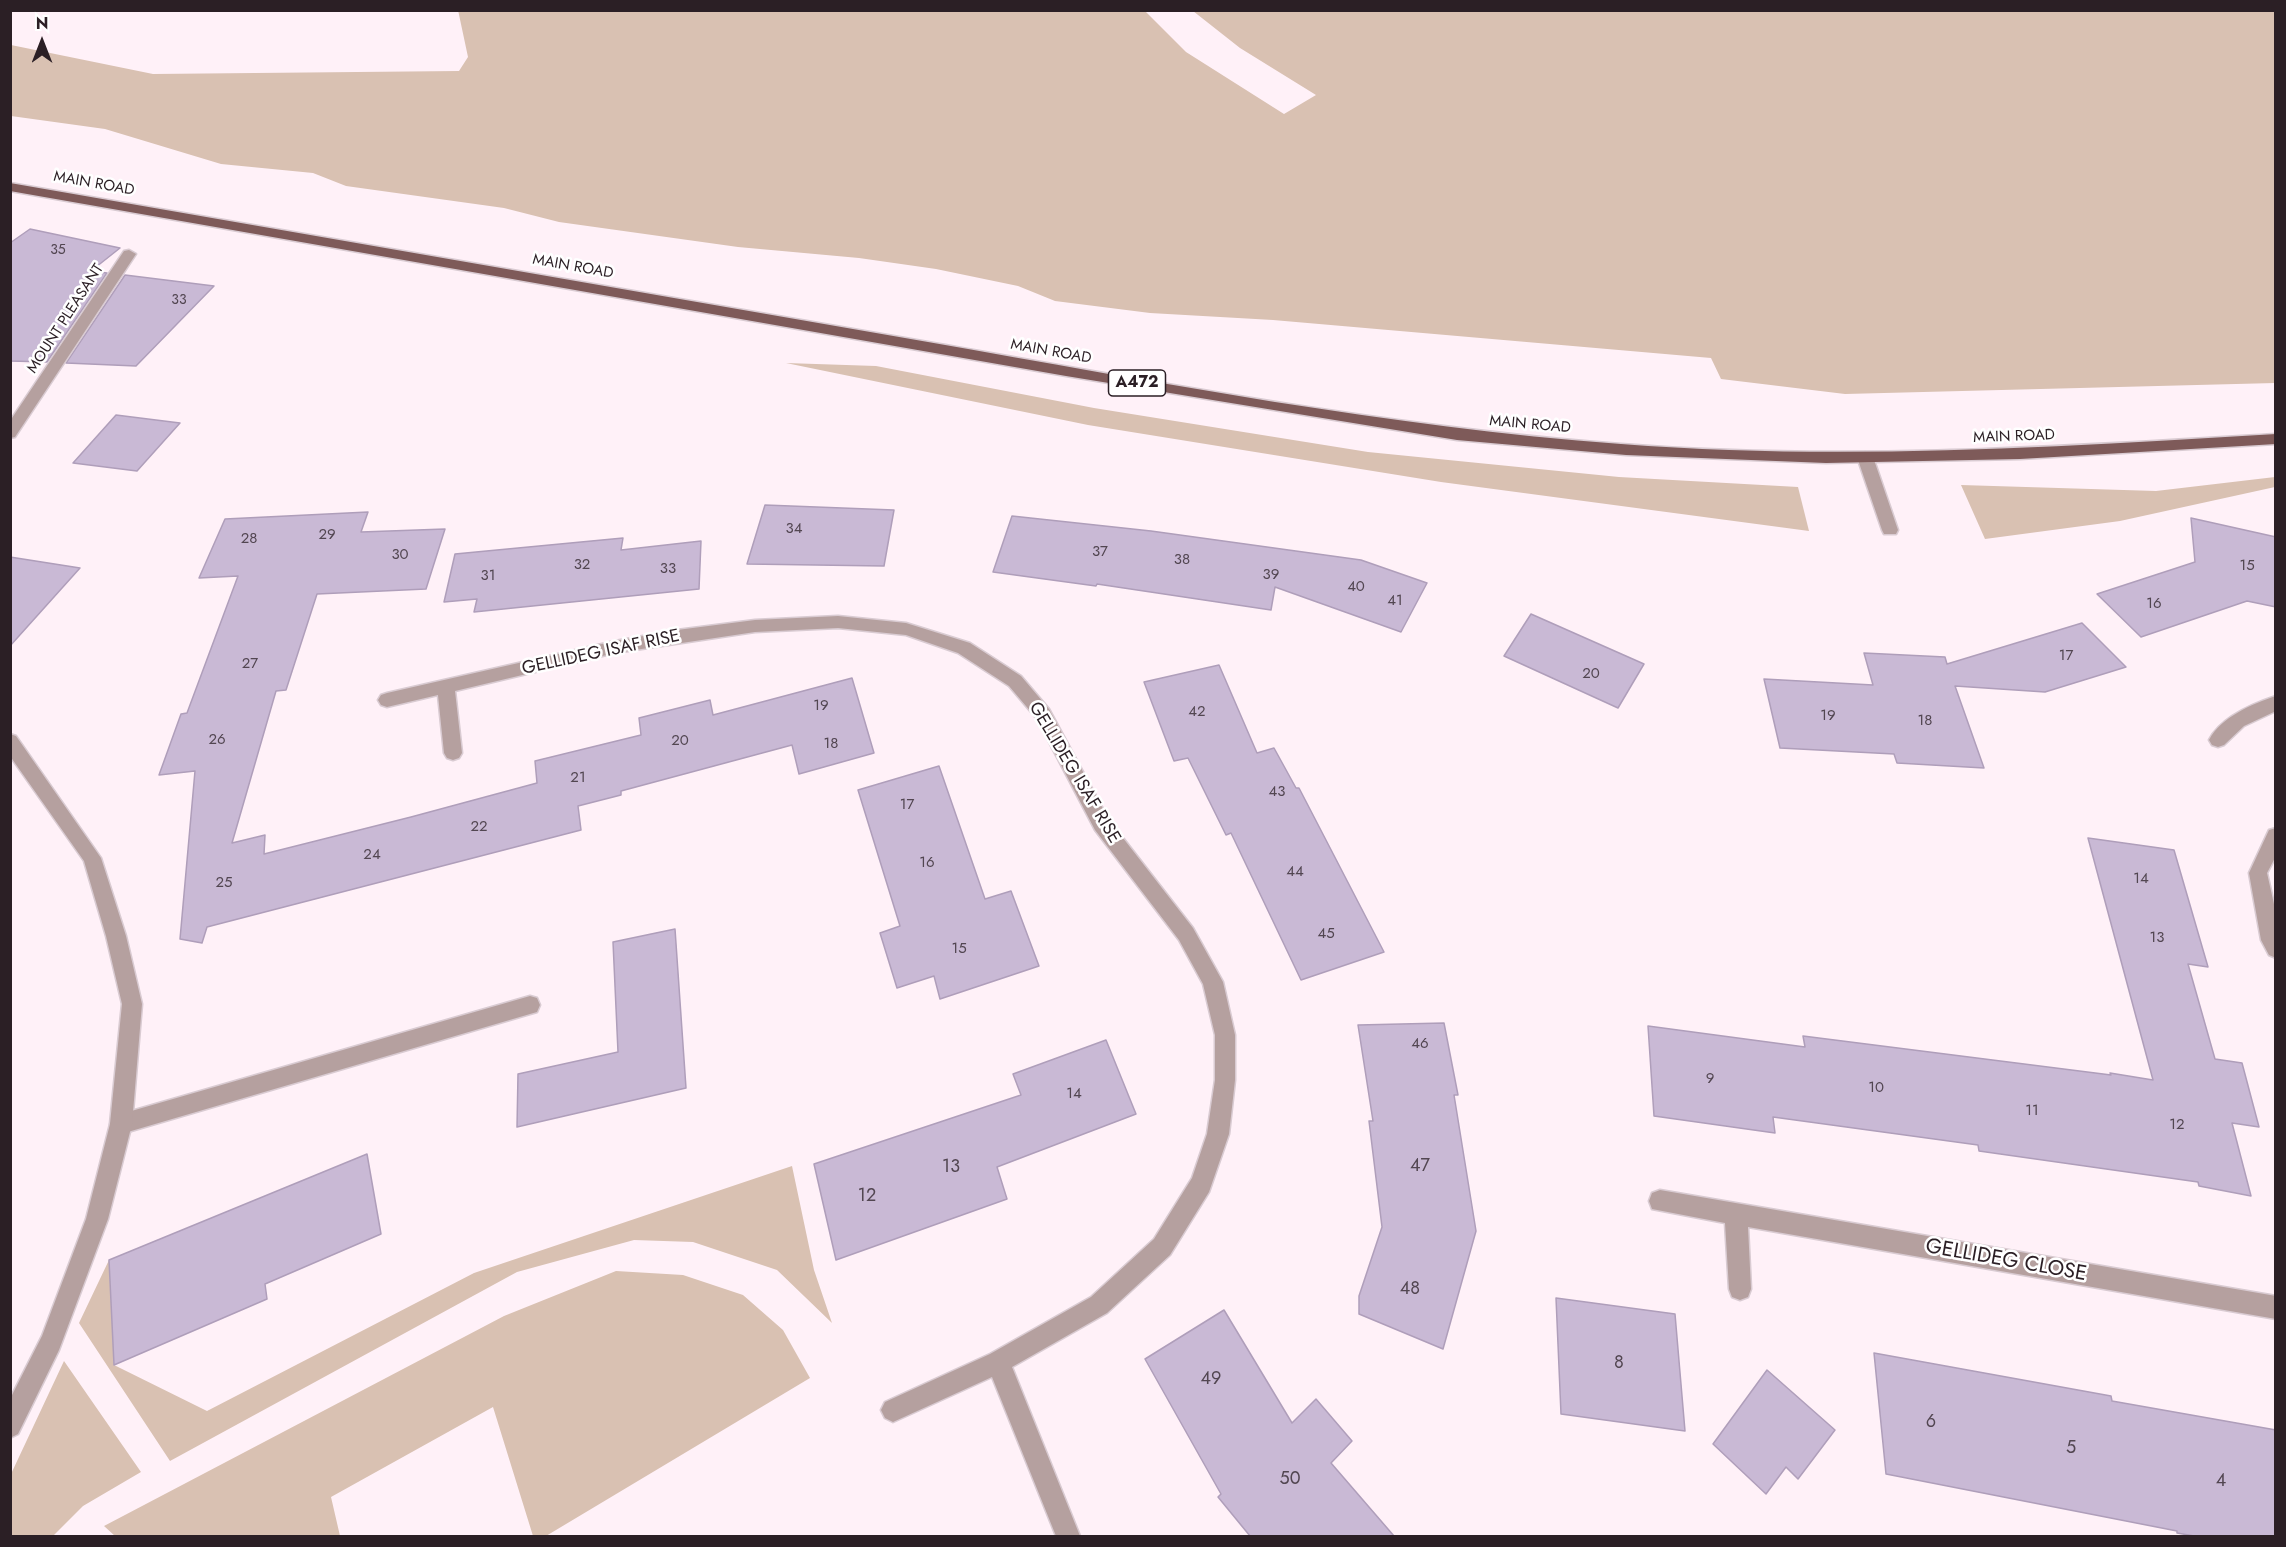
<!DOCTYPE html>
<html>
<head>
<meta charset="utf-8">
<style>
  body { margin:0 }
  #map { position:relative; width:2286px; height:1547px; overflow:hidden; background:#fff1f8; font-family:Jost,sans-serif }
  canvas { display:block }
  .frame { position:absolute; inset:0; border:12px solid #2b1f25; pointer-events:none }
  .north { position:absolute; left:12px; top:12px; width:60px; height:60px; -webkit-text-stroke:4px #fff; paint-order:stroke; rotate:0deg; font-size:16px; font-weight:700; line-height:24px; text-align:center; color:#2b1f25 }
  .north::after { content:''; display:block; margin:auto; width:21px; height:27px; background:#2b1f25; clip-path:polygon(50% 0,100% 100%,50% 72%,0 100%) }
</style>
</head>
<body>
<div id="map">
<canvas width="2286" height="1547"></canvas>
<div class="frame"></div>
<div class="north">N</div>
</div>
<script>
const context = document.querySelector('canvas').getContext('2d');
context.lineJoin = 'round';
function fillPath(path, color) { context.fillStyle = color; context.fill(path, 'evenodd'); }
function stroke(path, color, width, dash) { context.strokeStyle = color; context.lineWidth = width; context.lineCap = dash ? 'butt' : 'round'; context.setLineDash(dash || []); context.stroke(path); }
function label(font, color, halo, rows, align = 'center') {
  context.font = font + ' Jost,sans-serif'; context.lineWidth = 5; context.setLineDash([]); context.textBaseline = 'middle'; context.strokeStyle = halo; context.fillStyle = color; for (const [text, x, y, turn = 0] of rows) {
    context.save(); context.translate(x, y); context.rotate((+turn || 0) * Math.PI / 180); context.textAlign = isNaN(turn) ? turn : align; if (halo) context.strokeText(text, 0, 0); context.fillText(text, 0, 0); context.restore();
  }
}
const green = new Path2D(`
  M458 10 1145 11 1186 52 1284 114 1316 95 1240 48 1193 11H2275V383L1845 394 1721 379 1711 358 1273 320 1150 313 1055 301 1018 286 936 269 859 258 738 247 559 222 504 208 346 186 313 173 221 164 105 129 11 116V45L153 74 459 71 468 57Z
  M786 363 876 366 1094 408 1368 452 1619 477 1798 487 1809 531 1441 482 1088 425Z
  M2275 477V487L2120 521 1985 539 1961 485 2156 491Z
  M792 1166 814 1270 832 1323 777 1270 693 1242 634 1240 517 1272 170 1461 79 1323 109 1260 114 1365 207 1411 474 1273Z
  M616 1271 683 1275 743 1295 783 1330 810 1378 546 1536H533L493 1407 331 1497 340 1536H115L104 1526 504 1316Z
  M64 1361 141 1472 83 1506 53 1536H11V1474Z`);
const building = new Path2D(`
  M30 229 120 248 91 271 107 273 47 362 10 361V243Z
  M125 275 214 286 136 366 66 363Z
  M116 415 180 423 137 471 73 463Z
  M765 505 894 510 884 566 747 564Z
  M368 512 361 532 445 529 426 589 317 594 286 690 276 691 232 843 265 835 264 854 411 817 537 783 535 761 641 735 639 718 710 700 713 715 852 678 874 753 799 774 792 745 621 791V795L578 806 581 830 207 927 202 943 180 939 195 771 159 775 181 714 187 713 238 576 199 578 225 519Z
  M1012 516 1151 531 1361 560 1427 583 1401 632 1275 587 1271 610 1097 584 1096 586 993 572Z
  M2191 518 2276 537V607L2247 601 2141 637 2097 594 2195 562Z
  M623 538 621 550 701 541 699 589 474 612 477 599 444 602 455 554Z
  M10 557 80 568 10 646Z
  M1531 614 1644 664 1618 708 1504 656Z
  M2082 623 2126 667 2045 692 1955 686 1984 768 1897 763 1894 754 1780 748 1764 679 1873 685 1864 653 1945 657 1947 664Z
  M1219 665 1257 753 1274 748 1296 788H1299L1384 952 1301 980 1231 833 1226 835 1188 758 1174 761 1144 682Z
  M939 766 985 899 1011 891 1039 966 940 999 934 976 897 988 880 933 900 926 858 790Z
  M2088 838 2174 850 2208 967 2188 964 2215 1059 2242 1063 2259 1127 2232 1123 2251 1196 2199 1186 2198 1182 1979 1151 1978 1145 1773 1117 1775 1133 1654 1116 1648 1026 1805 1047 1803 1036 2111 1075 2110 1073 2153 1080Z
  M675 929 686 1088 517 1127 518 1074 618 1052 613 942Z
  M1444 1023 1458 1095H1454L1476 1231 1443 1349 1359 1314V1296L1382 1227 1369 1121H1373L1358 1025Z
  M1106 1040 1136 1114 997 1167 1007 1199 836 1260 814 1164 1021 1095 1013 1074Z
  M367 1154 381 1234 265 1284 267 1299 114 1365 109 1260Z
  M1556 1298 1675 1314 1685 1431 1561 1414Z
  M1224 1310 1292 1423 1316 1399 1352 1441 1331 1463 1394 1536H1250L1218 1497 1221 1494 1145 1359Z
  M1874 1353 2111 1396 2112 1401 2276 1430V1536H2194L2177 1533V1531L1886 1474Z
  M1767 1370 1835 1430 1798 1479 1786 1467 1766 1494 1713 1444Z`);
const lane = new Path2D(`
  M1865 452 1873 457 1898 530 1896 534H1884L1882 530 1857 457Z
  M2276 696V711L2244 726 2224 745 2218 747 2212 745 2209 740C2221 717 2252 704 2276 696Z
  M530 996 537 998 540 1005 537 1012 530 1014 121 1134 113 1131 110 1124 113 1117 121 1114Z`);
const street = new Path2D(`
  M129 250 136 254 15 437 10 438V421L124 251Z
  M838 616 906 623 970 643 1021 676 1049 709 1109 820 1193 928 1223 982 1235 1035V1080L1229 1134 1209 1192 1170 1255 1107 1313 1012 1367 1080 1536H1056L992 1377 893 1422 885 1418 881 1410 885 1402 990 1354 1091 1297 1154 1239 1192 1178 1207 1134 1215 1080V1035L1203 984 1179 940 1095 830 1037 719 1009 686 958 653 906 635 838 628 755 632 615 653 455 691 462 753 459 758 453 760 447 758 444 753 438 695 387 707 381 705 378 700 381 695 387 693 615 641 677 630 755 620Z
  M10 734 16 736 101 858 126 936 142 1004 132 1124 108 1219 59 1350 18 1434 10 1438V1399L42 1336 86 1219 110 1124 122 1004 106 936 84 861 10 756Z
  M2276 828V856L2267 873 2276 913V958L2269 955 2261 940 2249 873 2269 830Z
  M1660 1190 2276 1296V1319L1748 1227 1751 1289 1748 1297 1740 1300 1732 1297 1729 1289 1725 1223 1652 1209 1649 1201 1652 1193Z`);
const primary = new Path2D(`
  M10 183C316 236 622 289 928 342 1157 382 1389 427 1621 444 1839 461 2057 447 2276 434V444L2020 459 1826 463 1626 455 1457 440 1066 376 10 191Z`);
const farNumbernames = [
  ["35",58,251],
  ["33",179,301]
];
const farStreetnames = [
  ["MAIN ROAD",94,184,10],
  ["MAIN ROAD",573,267,10],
  ["MOUNT PLEASANT",66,319,-57],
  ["MAIN ROAD",1051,352,10],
  ["MAIN ROAD",1530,425,5],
  ["MAIN ROAD",2014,437,-2]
];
const numberNames = [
  ["34",794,529],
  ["29",327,535],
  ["28",249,539],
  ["37",1100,552],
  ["30",400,555],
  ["38",1182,560],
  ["32",582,565],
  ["15",2247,566],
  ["33",668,569],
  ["39",1271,575],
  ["31",488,576],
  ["40",1356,587],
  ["41",1395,601],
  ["16",2154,604],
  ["17",2066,656],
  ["27",250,664],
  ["20",1591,674],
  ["19",821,706],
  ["42",1197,712],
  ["19",1828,716],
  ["18",1925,721],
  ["26",217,740],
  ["20",680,741],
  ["18",831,744],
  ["21",578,778],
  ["43",1277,792],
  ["17",907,805],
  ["22",479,827],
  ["24",372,855],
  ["16",927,863],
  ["44",1295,872],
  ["14",2141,879],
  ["25",224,883],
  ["45",1326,934],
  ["13",2157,938],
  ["15",959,949],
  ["46",1420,1044],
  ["9",1710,1079],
  ["10",1876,1088],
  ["14",1074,1094],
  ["11",2032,1111],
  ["12",2177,1125]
];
const shields = [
  [1137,383,57]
];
const shieldNames = [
  ["A472",1137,383]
];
const streetNames = [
  ["GELLIDEG ISAF RISE",601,653,-12],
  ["GELLIDEG ISAF RISE",1074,773,59]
];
const nearNumbernames = [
  ["47",1420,1167],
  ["13",951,1168],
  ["12",867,1197],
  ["48",1410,1290],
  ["8",1619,1364],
  ["49",1211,1380],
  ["6",1931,1423],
  ["5",2071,1449],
  ["50",1290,1480],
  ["4",2221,1482]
];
const nearStreetnames = [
  ["GELLIDEG CLOSE",2006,1261,10]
];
fillPath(green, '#d9c1b2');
fillPath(building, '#c9b9d5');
stroke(building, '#af9eba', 1.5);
stroke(lane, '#d9cbd2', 3);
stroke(street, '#d9cbd2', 3);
stroke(primary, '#d9cbd2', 3);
fillPath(lane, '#b5a09f');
fillPath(street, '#b5a09f');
fillPath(primary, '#7e5a59');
label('14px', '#524651', null, farNumbernames);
label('15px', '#2b1f25', '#fff', farStreetnames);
label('15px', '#524651', null, numberNames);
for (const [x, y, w] of shields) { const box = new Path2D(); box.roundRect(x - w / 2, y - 13, w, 26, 4.5); context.fillStyle = '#fff'; context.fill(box); stroke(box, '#2b1f25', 1.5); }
label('bold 16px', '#2b1f25', null, shieldNames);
label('18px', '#2b1f25', '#fff', streetNames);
label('18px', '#524651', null, nearNumbernames);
label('21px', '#2b1f25', '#fff', nearStreetnames);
</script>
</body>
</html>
